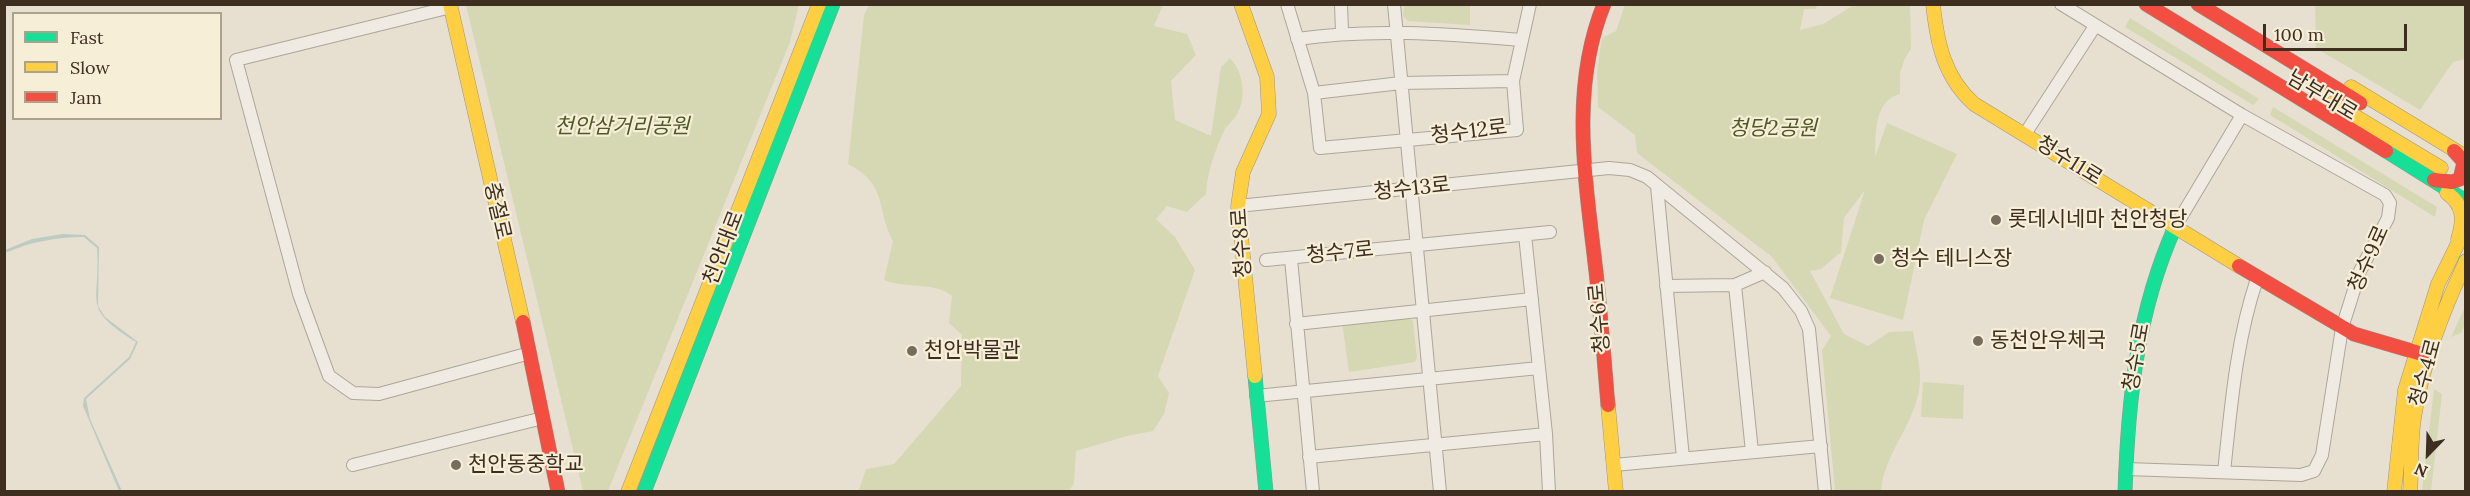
<!DOCTYPE html>
<html>
<head>
<meta charset="utf-8">
<style>
  body { margin:0 }
  #map { position:relative; width:2470px; height:496px; overflow:hidden; background:#e7e0d1; font-family:Lora,serif }
  canvas { display:block }
  .frame { position:absolute; inset:0; border:6px solid #3d2e20; pointer-events:none }
  .legend { position:absolute; left:12px; top:12px; width:210px; height:108px; box-sizing:border-box; background:#f7eed8; border:2px solid #ada18e; margin:0; padding:8px 10px; list-style:none; font-size:18px; color:#3d2e20 }
  .legend li { display:flex; align-items:center; gap:12px; height:30px }
  .legend b { width:30px; border:2px solid #ada18e }
  .north { position:absolute; left:2398px; top:424px; width:60px; height:60px; -webkit-text-stroke:4px #f7eed8; paint-order:stroke; rotate:203deg; font-size:16px; font-weight:700; line-height:24px; text-align:center; color:#3d2e20 }
  .north::after { content:''; display:block; margin:auto; width:21px; height:27px; background:#3d2e20; clip-path:polygon(50% 0,100% 100%,50% 72%,0 100%) }
  .scale { position:absolute; left:2263px; top:24px; width:144px; height:27px; box-sizing:border-box; border:3px solid #3d2e20; border-top:0; padding-left:8px; font-size:18px; line-height:21px; white-space:nowrap; color:#3d2e20; -webkit-text-stroke:4px #f7eed8; paint-order:stroke }
</style>
</head>
<body>
<div id="map">
<canvas width="2470" height="496"></canvas>
<div class="frame"></div>
<ul class="legend">
<li><b style="height:8px;background:#16e098"></b>Fast</li>
<li><b style="height:8px;background:#ffcf43"></b>Slow</li>
<li><b style="height:8px;background:#f24e42"></b>Jam</li>
</ul>
<div class="north">N</div>
<div class="scale">100 m</div>
</div>
<script>
const context = document.querySelector('canvas').getContext('2d');
context.lineJoin = 'round';
function fillPath(path, color) { context.fillStyle = color; context.fill(path, 'evenodd'); }
function stroke(path, color, width, dash) { context.strokeStyle = color; context.lineWidth = width; context.lineCap = dash ? 'butt' : 'round'; context.setLineDash(dash || []); context.stroke(path); }
function label(font, color, halo, rows, align = 'center') {
  context.font = font + ' Lora,"Noto Sans KR",serif'; context.lineWidth = 4.5; context.setLineDash([]); context.textBaseline = 'middle'; context.strokeStyle = halo; context.fillStyle = color; for (const [text, x, y, turn = 0] of rows) {
    context.save(); context.translate(x, y); context.rotate((+turn || 0) * Math.PI / 180); context.textAlign = isNaN(turn) ? turn : align; if (halo) context.strokeText(text, 0, 0); context.fillText(text, 0, 0); context.restore();
  }
}
const green = new Path2D(`
  M466 5H799L790 42 608 491H583Z
  M869 5H1163L1154 26 1187 34 1196 55 1171 81 1175 120 1211 136 1221 67 1230 58C1244 72 1247 100 1236 116 1233 121 1227 125 1224 131 1215 150 1207 173 1206 194L1187 212 1167 206 1156 219 1175 237 1195 270 1158 376 1169 393 1164 414 1153 431 1127 436 1076 451 1074 483 1069 491H853L859 490 866 469 894 464 961 386 962 335 949 323 952 296C935 281 905 289 884 280L893 241C875 207 889 186 848 164L864 15Z
  M1404 5H1470V25L1408 21 1403 16Z
  M1625 5H1818L1815 9H1804L1800 30 1823 24 1854 5H1910L1911 49 1905 58 1900 73V94C1873 101 1876 135 1875 157L1887 123 1957 154 1924 220 1903 320 1830 298 1865 190 1844 218 1841 252 1821 269 1810 271 1844 334 1868 346 1889 332 1913 331C1915 346 1920 363 1920 377 1921 418 1884 451 1881 491H1835L1822 350 1831 336 1772 257 1637 153 1635 135 1598 107 1597 70 1602 38 1616 31Z
  M2315 5H2462L2465 7V59L2453 62 2420 110 2316 48Z
  M2130 18 2259 99 2253 105 2125 27Z
  M2273 107 2437 207 2435 217 2270 115Z
  M2465 307V324L2461 333 2451 337Z
  M1407 317 1413 321 1417 358 1415 362 1349 372 1342 322Z
  M1923 382 1964 385 1963 419 1921 417Z
  M2434 389 2442 394 2431 491H2422Z`);
const water = new Path2D(`
  M63 234 85 235 99 247 98 306 105 317 138 342 130 359 86 399 90 419 122 491H119L83 406 84 398 129 357 136 342C80 307 101 304 97 248L84 237C55 237 31 242 5 253V250L32 239Z`);
const street = new Path2D(`
  M1287 4 1314 93 1320 148 1517 130 1513 81 1530 4
  M1341 4 1342 32
  M1394 4 1440 492
  M2061 4 2242 115 2385 195 2390 203 2388 218 2360 271 2342 328 2322 455 2314 471 2301 475 2126 469
  M451 7 236 60 299 294 329 376 353 393 379 394 530 353
  M1297 39C1372 28 1445 34 1520 40
  M1314 93 1401 83 1513 81
  M2025 134 2095 26
  M1657 186 1683 458
  M1238 206 1609 168 1630 170 1647 177 1783 288 1801 311 1809 329 1825 492
  M2175 227 2242 115
  M1525 235 1546 434 1549 492
  M1291 259 1313 492
  M1266 260 1550 232
  M1735 285 1752 452
  M1666 286 1735 285 1765 272
  M1296 324 1532 299
  M1256 396 1539 368
  M1309 457 1546 434
  M353 465 543 418
  M1614 465 1821 446
  M2224 472C2231 407 2236 341 2257 279`);
const fast = new Path2D(`
  M2386 151 2466 201
  M2465 262 2466 261
  M1255 376 1266 492
  M644 492 833 4
  M2125 492C2128 400 2137 312 2175 227`);
const slow = new Path2D(`
  M450 4 523 322
  M1241 4 1267 77 1269 114 1243 172 1238 206 1255 376
  M1933 4C1937 43 1944 77 1974 104L2239 266
  M2351 87 2466 157
  M2333 103 2441 168
  M2447 193C2464 205 2464 220 2458 239
  M1608 405 1616 492
  M628 492 819 4
  M2394 492 2405 390 2438 284 2465 229
  M2410 492C2412 468 2410 443 2414 418 2422 364 2443 311 2466 261`);
const jam = new Path2D(`
  M1604 4C1569 90 1586 182 1596 272 1601 316 1604 360 1608 405
  M2146 4 2386 151
  M2198 4 2360 103
  M2434 180 2452 182 2460 179 2464 162 2454 151
  M2239 266 2354 334 2429 356
  M523 322 558 492`);
const markers = [
  [1996,220,6,"#786c5e"],
  [1879,259,6,"#786c5e"],
  [1978,341,6,"#786c5e"],
  [912,351,6,"#786c5e"],
  [456,465,6,"#786c5e"]
];
const streetNames = [
  ["남부대로",2322,96,31],
  ["청수12로",1469,132,-7],
  ["청수11로",2069,161,32],
  ["청수13로",1412,189,-6],
  ["충절로",497,211,77],
  ["청수8로",1242,243,-94],
  ["천안대로",724,248,-69],
  ["청수7로",1340,253,-6],
  ["청수9로",2369,259,-66],
  ["청수6로",1600,318,-95],
  ["청수5로",2137,357,-80],
  ["청수4로",2426,373,-75]
];
const parkNames = [
  ["천안삼거리공원",622,127],
  ["청당2공원",1773,129]
];
const poiNames = [
  ["롯데시네마 천안청당",2008,220],
  ["청수 테니스장",1891,259],
  ["동천안우체국",1990,341],
  ["천안박물관",924,351],
  ["천안동중학교",468,465]
];
fillPath(green, '#d6d7b3');
fillPath(water, '#bcccc2');
stroke(street, '#ada599', 14);
stroke(fast, '#9c958a', 15);
stroke(slow, '#9c958a', 15);
stroke(jam, '#9c958a', 15);
stroke(street, '#efebe3', 12);
stroke(fast, '#16e098', 14);
stroke(slow, '#ffcf43', 14);
stroke(jam, '#f24e42', 14);
for (const [x, y, r, color] of markers) { const dot = new Path2D(); dot.arc(x, y, r, 0, 2 * Math.PI); context.fillStyle = color; context.fill(dot); stroke(dot, '#f7eed8', 2); }
label('21px', '#3d2e20', '#f7eed8', streetNames);
label('italic 21px', '#4d5a26', '#f7eed8', parkNames);
label('21px', '#3d2e20', '#f7eed8', poiNames, 'left');
</script>
</body>
</html>
